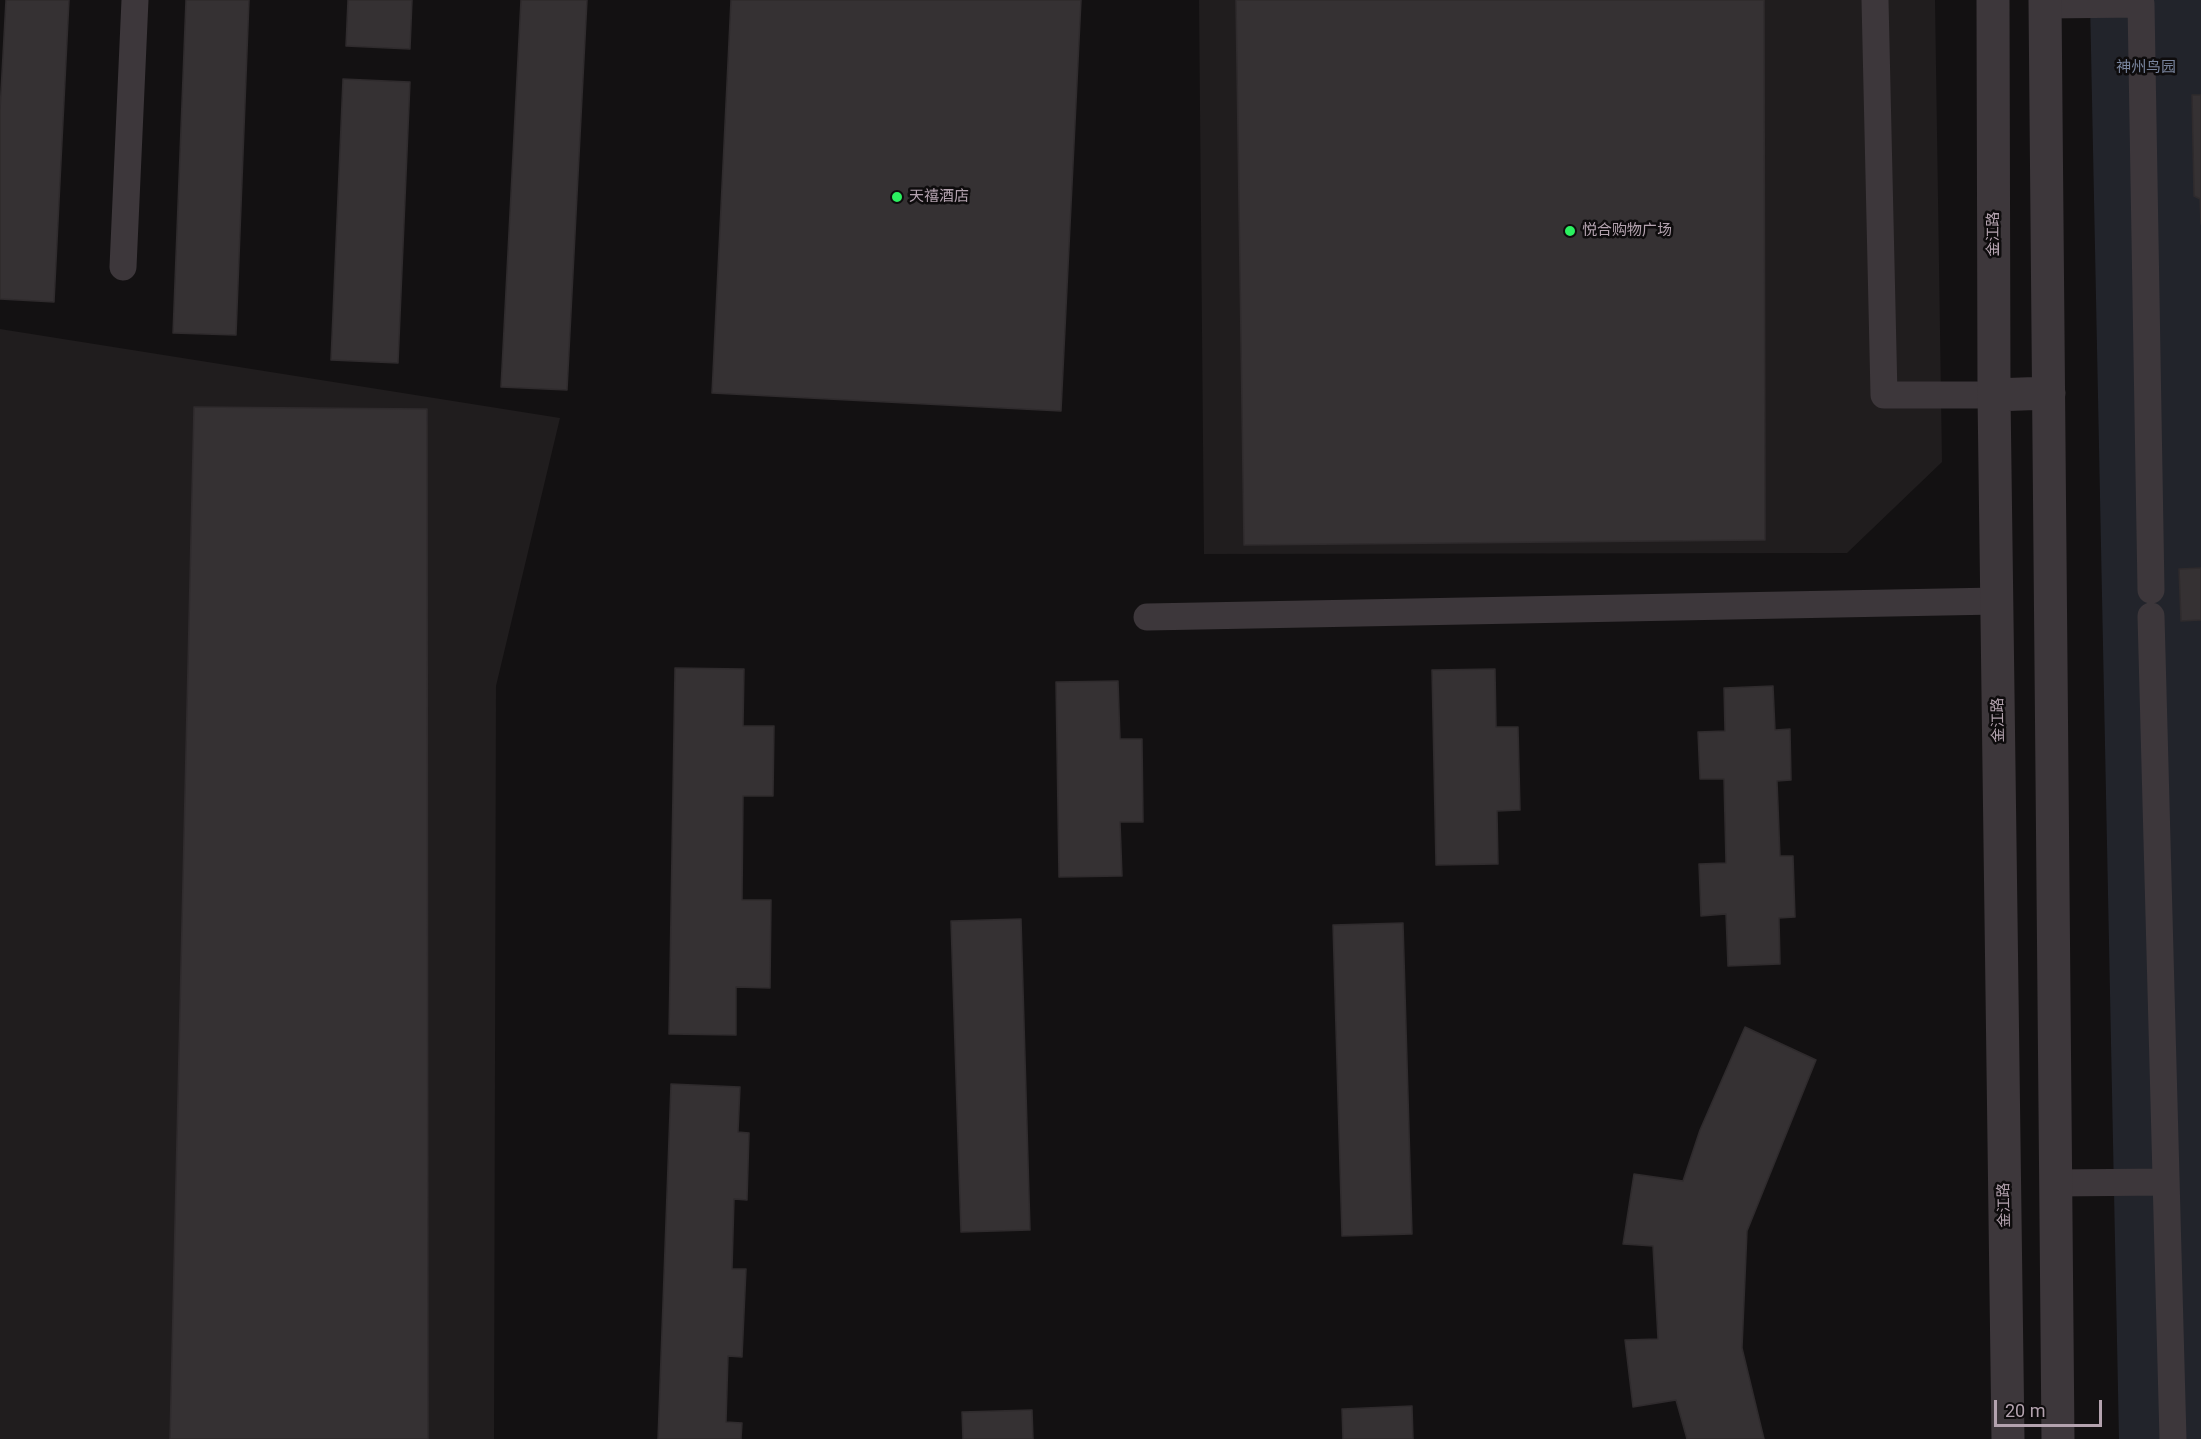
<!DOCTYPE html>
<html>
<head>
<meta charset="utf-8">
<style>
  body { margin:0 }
  #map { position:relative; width:2201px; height:1439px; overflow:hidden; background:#131112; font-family:Roboto,sans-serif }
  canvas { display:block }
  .scale { position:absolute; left:1994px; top:1400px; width:108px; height:27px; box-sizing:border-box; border:3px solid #b4a3af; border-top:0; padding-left:8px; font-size:18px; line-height:21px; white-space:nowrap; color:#b4a3af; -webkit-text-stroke:4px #0e0c0d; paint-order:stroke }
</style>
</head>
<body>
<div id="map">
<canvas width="2201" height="1439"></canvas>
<div class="scale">20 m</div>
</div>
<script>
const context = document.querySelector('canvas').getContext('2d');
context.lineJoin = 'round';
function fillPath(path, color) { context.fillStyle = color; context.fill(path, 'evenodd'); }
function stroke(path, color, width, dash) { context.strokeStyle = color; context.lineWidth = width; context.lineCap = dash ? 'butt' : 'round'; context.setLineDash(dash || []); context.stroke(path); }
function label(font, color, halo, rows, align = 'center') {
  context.font = font + ' Roboto,"Noto Sans SC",sans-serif'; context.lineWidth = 5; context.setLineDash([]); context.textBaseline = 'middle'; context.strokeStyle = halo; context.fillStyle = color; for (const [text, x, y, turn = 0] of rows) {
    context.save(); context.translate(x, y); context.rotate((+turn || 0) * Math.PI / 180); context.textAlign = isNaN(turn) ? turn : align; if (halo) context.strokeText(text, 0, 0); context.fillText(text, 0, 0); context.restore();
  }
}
const built = new Path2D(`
  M1199 0H1935L1942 462 1847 553 1204 554Z
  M0 329 560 418 496 686 494 1439H0Z`);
const green = new Path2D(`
  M2090 0H2201V1439H2119Z`);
const building = new Path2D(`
  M6 0H69L54 302 0 299V110Z
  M186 0H249L236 335 173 333Z
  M348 0H412L410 49 346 46Z
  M521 0H587L567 390 501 387Z
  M731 0H1081L1061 411 712 393Z
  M1236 0H1764L1765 540 1244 545Z
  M343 79 410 82 398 363 331 360Z
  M2192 95H2201V224L2200 199 2194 196Z
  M194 407 427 409 428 1439H170Z
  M2201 568V620L2181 621 2179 569Z
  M675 668 744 669 743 726H774L773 796H743L742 900H771L770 988 736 987V1035L669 1034Z
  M1495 669 1496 727H1518L1520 810 1497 811 1498 864 1436 865 1432 670Z
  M1118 681 1120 739H1142L1143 822H1120L1122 876 1059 877 1056 682Z
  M1773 686 1775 730 1790 729 1791 780 1777 781 1780 856H1793L1795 917 1779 918 1780 964 1728 966 1726 914 1701 916 1699 864 1726 863 1724 779H1700L1698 732 1725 731 1724 688Z
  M1021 919 1030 1230 961 1232 951 921Z
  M1403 923 1412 1234 1342 1236 1333 925Z
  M1745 1027 1816 1060 1747 1231 1742 1348 1764 1439H1687L1676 1400 1633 1407 1625 1340 1658 1339 1653 1246 1623 1244 1634 1174 1683 1181 1700 1130Z
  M671 1084 740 1087 738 1132 749 1133 747 1200 734 1199 732 1269H746L742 1357 728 1356 726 1422 742 1423 741 1439H658Z
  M1412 1406 1413 1439H1343L1342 1409Z
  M1032 1410 1033 1439H963L962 1412Z`);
const minor = new Path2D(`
  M1875 0 1884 395H1994
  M2045 5 2141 4 2151 590
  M123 267 135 0
  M2151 616 2173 1439
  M1147 617 1997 601
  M2054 1183 2166 1182`);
const tertiary = new Path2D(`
  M1993 0 1994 395 2008 1439
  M2045 0 2058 1439
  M1994 395 2049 393`);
const markers = [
  [897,197,6,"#2bf160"],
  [1570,231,6,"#2bf160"]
];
const parkNames = [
  ["神州鸟园",2146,68]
];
const poiNames = [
  ["天禧酒店",909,197],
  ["悦合购物广场",1582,231]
];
const streetNames = [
  ["金江路",1994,234,-90],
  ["金江路",1999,720,-91],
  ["金江路",2005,1205,-91]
];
fillPath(built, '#201d1e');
fillPath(green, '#22242b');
fillPath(building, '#353133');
stroke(building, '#2f2b2d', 1.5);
stroke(minor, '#3d373b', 27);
stroke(tertiary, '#3d373b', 33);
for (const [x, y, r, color] of markers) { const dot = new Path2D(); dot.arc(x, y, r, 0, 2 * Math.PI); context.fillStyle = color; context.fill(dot); stroke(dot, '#0e0c0d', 2); }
label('15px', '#7a869f', '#0e0c0d', parkNames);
label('15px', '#b4a3af', '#0e0c0d', poiNames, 'left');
label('15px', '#b4a3af', '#0e0c0d', streetNames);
</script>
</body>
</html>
